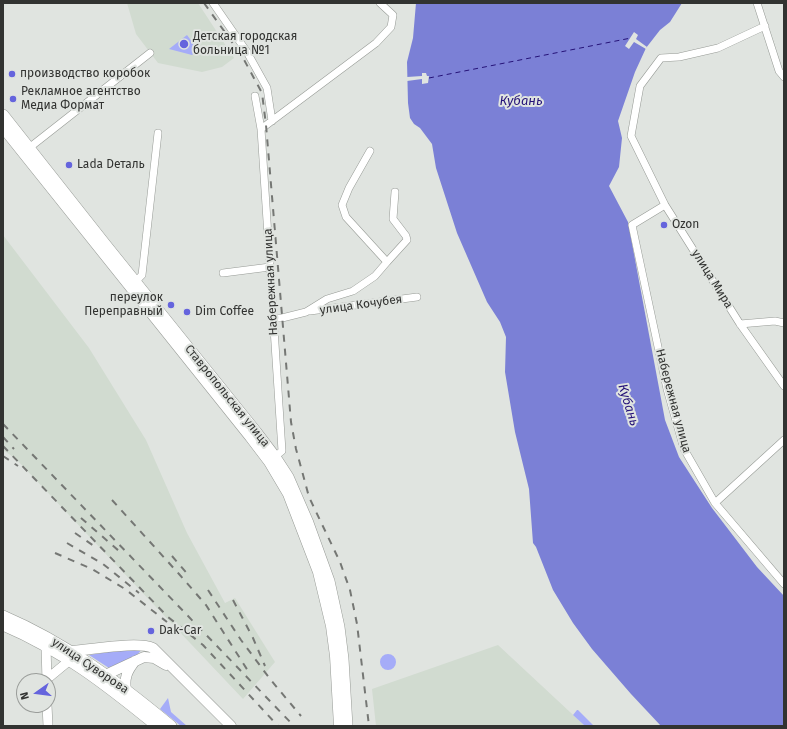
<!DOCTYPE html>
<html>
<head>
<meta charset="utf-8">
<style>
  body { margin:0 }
  #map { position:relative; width:787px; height:729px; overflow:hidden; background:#e0e4e0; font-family:"Fira Sans",sans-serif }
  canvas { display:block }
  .frame { position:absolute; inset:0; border:4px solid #323331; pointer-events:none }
  .north { position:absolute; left:16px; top:673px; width:40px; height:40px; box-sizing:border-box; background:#e0e4e0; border:1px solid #9a9d9a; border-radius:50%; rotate:256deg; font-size:11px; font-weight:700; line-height:16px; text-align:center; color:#323331 }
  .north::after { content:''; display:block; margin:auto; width:14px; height:18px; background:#6564dd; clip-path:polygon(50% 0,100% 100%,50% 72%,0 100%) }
</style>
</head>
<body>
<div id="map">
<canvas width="787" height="729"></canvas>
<div class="frame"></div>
<div class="north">N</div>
</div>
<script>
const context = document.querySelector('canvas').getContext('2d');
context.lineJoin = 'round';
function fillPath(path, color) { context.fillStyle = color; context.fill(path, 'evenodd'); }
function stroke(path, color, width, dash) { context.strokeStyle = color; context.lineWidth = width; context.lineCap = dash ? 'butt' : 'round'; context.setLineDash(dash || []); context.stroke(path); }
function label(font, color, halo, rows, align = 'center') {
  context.font = font + ' "Fira Sans",sans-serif'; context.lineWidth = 4; context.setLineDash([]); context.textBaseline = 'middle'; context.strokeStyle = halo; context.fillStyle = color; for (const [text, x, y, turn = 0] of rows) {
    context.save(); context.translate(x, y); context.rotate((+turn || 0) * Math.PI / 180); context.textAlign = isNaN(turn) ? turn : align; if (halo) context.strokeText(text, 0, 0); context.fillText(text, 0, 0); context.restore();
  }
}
const built = new Path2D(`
  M127 3H198L234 58 222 67 202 72 158 63 136 34Z
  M3 235 89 348 146 440 187 533 225 603 235 598 275 662 243 699 16 459 3 450Z
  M498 645 585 726H376L372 689Z`);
const green = new Path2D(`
  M187 35 198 50 192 55 169 49Z
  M121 650H141C136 659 118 664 109 668L89 655Z
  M380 662a8 8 0 1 1 16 0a8 8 0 1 1-16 0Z
  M168 698 171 712 187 726H181L160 709Z
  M577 710H578L594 726H585L573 715Z`);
const water = new Path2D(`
  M416 3H682L670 22 660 30 646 48 635 72 618 121 622 138 619 167 609 186 628 222 665 420 679 457 712 508 757 567 784 596V726H661L631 694 592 649 573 623 553 590 536 547 533 543 529 489 515 432 505 372 506 337 500 322 487 302 457 233 436 168 432 144 420 128 414 124 410 118 408 103 407 62 413 38Z`);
const pier = new Path2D(`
  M634 32 638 35 636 39 647 47 646 49 634 42 629 49 625 46Z
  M422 73H426L427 76H429L428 83 422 84V79L407 81V77L422 76Z`);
const ferry = new Path2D(`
  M429 78 631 38`);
const minor = new Path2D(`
  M213 3 247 52 267 88 272 121
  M757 3 779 71 784 77
  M765 26 718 48 679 57 661 58 640 86 631 136 665 205 740 324 784 386
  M255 96 261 129 282 451 272 459
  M261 129 376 43 391 27 393 15 380 3
  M29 148 150 53
  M665 205 632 225 667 389 684 449 715 503 784 584
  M387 262 407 240 406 236 393 219 395 192
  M223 273 270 267
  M133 284 142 275 158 133
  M310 311 417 297
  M273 318H282L306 312 327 299 353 291 375 276 387 262 346 217 342 205 349 188 370 151
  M740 324 775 321 784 323
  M715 503 784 440`);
const tertiary = new Path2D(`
  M46 646 47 681
  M47 679 70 660
  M47 705 48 726`);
const secondary = new Path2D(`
  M3 128 250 437 269 462 288 494 318 572 331 626 335 656 339 726
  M71 651C91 650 137 641 153 648L231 726
  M99 678 144 657 154 658 166 665
  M126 690C124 678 127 671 135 661`);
const primary = new Path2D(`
  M3 115 104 243 256 432 275 457 288 477 308 523 329 581 339 627 343 659 347 726
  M3 616C66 643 118 682 171 726
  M3 625C62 650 108 686 157 726`);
const rail = new Path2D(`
  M204 3 242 56 262 93 266 125 291 422 296 449 309 497 340 562 350 590 357 624 369 726
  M3 424 294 726
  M3 437 14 449
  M3 446 168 617 203 645 278 726
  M3 456 18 466
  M112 500 179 574 206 605 250 674
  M81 518 119 551
  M75 533 94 546
  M67 543 103 564 139 593
  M55 553 92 569 125 589 167 622
  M172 556 190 577
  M208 590 241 640 270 679 301 716
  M233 600 253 638 265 666`);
const markers = [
  [184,44,5,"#6564dd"],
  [12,74,4,"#6564dd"],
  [13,99,4,"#6564dd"],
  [69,165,4,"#6564dd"],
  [664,225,4,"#6564dd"],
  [171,305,4,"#6564dd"],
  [187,312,4,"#6564dd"],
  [151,631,4,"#6564dd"]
];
const poiNames = [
  ["Детская городская",193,37],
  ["больница №1",193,51],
  ["производство коробок",20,74],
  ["Рекламное агентство",21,92],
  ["Медиа Формат",21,106],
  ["Lada Dеталь",77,165],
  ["Ozon",672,225],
  ["переулок",163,298,"right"],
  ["Переправный",163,312,"right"],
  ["Dim Coffee",195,312],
  ["Dak-Car",159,631]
];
const streetNames = [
  ["улица Мира",712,279,58],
  ["Набережная улица",271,282,-93],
  ["улица Кочубея",361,305,-8],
  ["Ставропольская улица",227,396,51],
  ["Набережная улица",673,401,75],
  ["улица Суворова",90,666,34]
];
const waterNames = [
  ["Кубань",521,101],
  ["Кубань",628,405,73]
];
fillPath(built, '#d1dbd0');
fillPath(green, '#a5acf8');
fillPath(water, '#7b80d6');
fillPath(pier, '#e0e4e0');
stroke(ferry, '#251278', 1, [5, 4]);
stroke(minor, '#969a95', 8);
stroke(tertiary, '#969a95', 10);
stroke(secondary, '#969a95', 11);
stroke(primary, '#969a95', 12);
stroke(minor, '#fff', 7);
stroke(tertiary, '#fff', 9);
stroke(secondary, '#fff', 10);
stroke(primary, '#fff', 11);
stroke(rail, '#757774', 2, [7, 7]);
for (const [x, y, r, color] of markers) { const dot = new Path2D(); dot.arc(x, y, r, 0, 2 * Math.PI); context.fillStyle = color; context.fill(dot); stroke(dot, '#e0e4e0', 1.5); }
label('12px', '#323331', '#e0e4e0', poiNames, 'left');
label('12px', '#323331', '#e0e4e0', streetNames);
label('italic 13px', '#251278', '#e0e4e0', waterNames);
</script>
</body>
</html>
